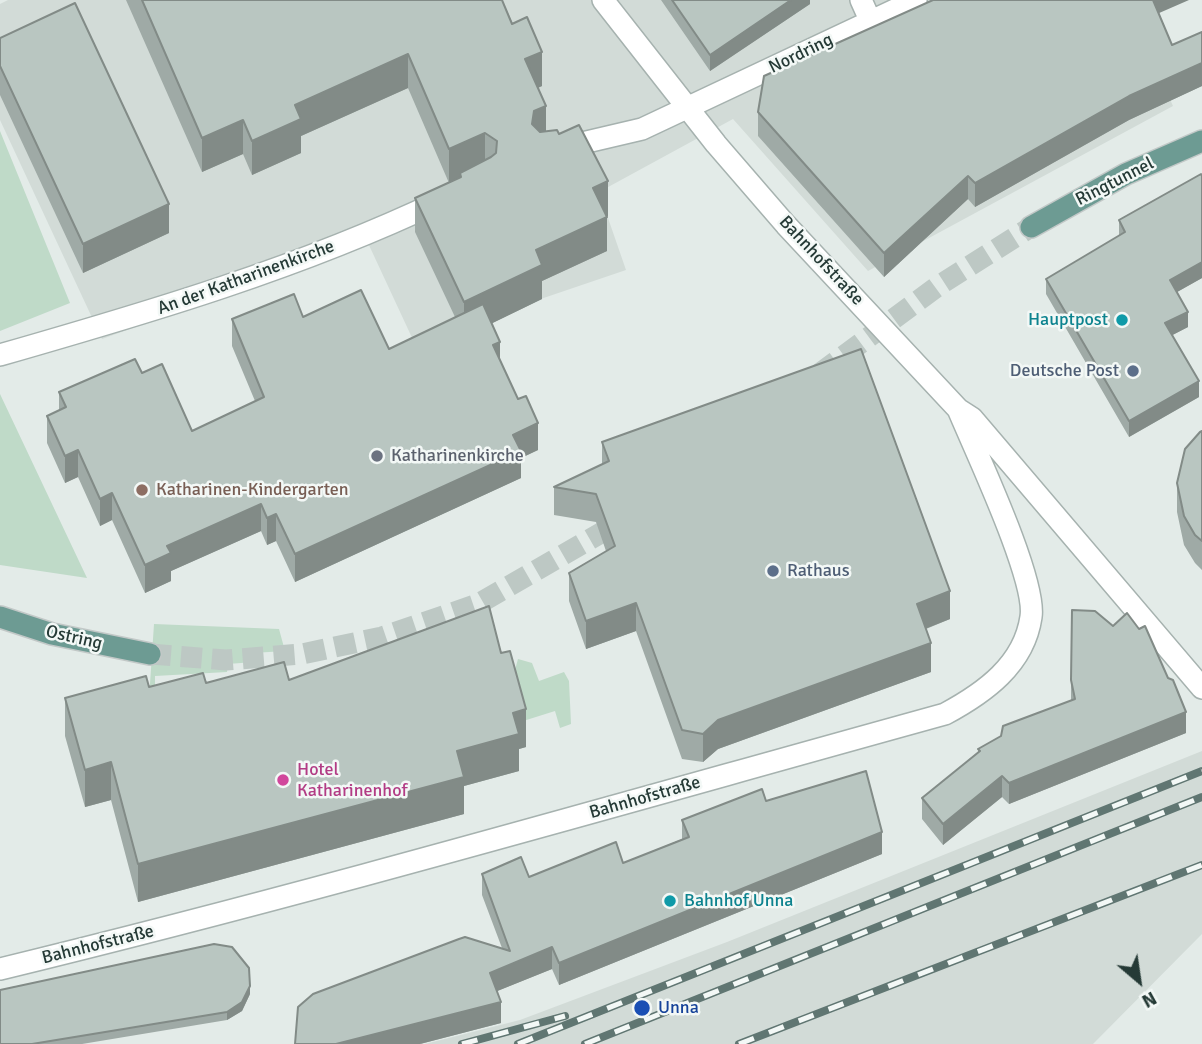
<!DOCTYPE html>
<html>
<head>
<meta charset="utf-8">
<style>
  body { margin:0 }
  #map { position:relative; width:1202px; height:1044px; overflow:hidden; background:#e3ebe8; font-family:Signika,sans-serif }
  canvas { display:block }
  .north { position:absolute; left:1104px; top:946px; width:70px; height:70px; -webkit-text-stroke:5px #f3f8f6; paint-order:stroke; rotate:151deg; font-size:19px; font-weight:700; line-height:28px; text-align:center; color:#253a36 }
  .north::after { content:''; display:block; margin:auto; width:24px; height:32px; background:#253a36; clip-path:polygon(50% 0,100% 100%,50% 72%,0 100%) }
</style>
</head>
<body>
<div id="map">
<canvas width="1202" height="1044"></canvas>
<div class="north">N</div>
</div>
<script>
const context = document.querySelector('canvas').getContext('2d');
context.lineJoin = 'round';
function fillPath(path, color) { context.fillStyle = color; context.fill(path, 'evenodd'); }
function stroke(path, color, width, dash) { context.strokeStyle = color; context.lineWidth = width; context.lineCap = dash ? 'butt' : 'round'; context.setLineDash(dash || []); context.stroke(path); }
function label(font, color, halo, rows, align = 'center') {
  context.font = font + ' Signika,sans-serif'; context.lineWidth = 5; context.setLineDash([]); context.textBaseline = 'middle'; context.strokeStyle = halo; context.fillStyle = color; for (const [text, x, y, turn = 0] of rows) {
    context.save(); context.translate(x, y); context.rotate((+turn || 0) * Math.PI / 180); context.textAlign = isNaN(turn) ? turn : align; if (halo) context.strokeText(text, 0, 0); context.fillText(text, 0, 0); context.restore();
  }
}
const built = new Path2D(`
  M8 0H1125L1173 106 868 271 733 119 599 192 626 270 414 342 368 243 102 339 0 120V4Z
  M1202 751V934L1093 1044H425L520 1020 727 942Z`);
const green = new Path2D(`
  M0 131 70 303 0 331Z
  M0 394 87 578 0 565Z
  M154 624 279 629 285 651 253 653 254 662 228 664 227 672 155 676V700L149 699Z
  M518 659 532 663 539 681 564 672 569 681 571 724 560 728 555 711 520 722 510 688Z`);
const majorTunnel = new Path2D(`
  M819 374 938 286 1031 227
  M150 654 226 660 302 654 382 637 478 604 625 519`);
const minor = new Path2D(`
  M603 0 716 144 786 225 958 409 972 418 1202 688
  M861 0 870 20
  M561 148 642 129 916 0
  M0 355C150 312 299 268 440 201
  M0 969C317 892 630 801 945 714 984 693 1024 665 1031 617 1037 580 975 450 958 409`);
const major = new Path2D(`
  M1031 227 1126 174 1202 141
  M0 617 52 634 150 654`);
const rail = new Path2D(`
  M462 1044 565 1016
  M518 1044 1202 771
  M585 1044 1202 797
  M739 1044 1202 865`);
const wall = new Path2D(`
  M126 0H502L542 86 538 88 546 131 608 216H606L607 251 542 281V299L492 323 500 361 538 450 521 458V478L295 582 276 541 267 545 261 531 171 571V581L145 593 112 520 100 526 78 477 65 483 47 443V416L59 411V392L142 373 192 431 255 401 232 346V319L303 317 389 349 455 317 415 232V198L449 183 408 88 301 136V153L252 175 243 154 202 172Z
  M661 0H810V4L710 71Z
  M1159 13 1172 45 1202 32V86L1129 120 975 207 968 199 884 277 758 136V112Z
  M0 38 169 233 83 273 0 95Z
  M1202 176V278L1177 292 1188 327 1172 335 1199 397 1129 437 1046 294V279L1119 236V220Z
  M1202 431V570L1195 563 1184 545 1177 512V483Z
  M602 442 950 619 926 629 931 672 718 749 703 762 682 759 636 631 586 649 569 601V573L606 551 596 522 554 515V487L602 464Z
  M289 680 526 747 519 749V771L464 786V814L138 902 111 800 85 807 65 736V698L149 687Z
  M1071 680 1186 733 1009 804 1002 797 943 845 922 819V798L978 753V749L1071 701Z
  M766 801 882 854 559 985 552 969 497 991 501 1023 420 1044 502 948 482 895V874L529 877 623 863 682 839V820Z
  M250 994 242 1011 227 1020 82 1044H0Z`);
const shadedWall = new Path2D(`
  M791 0H810V4L710 71V55Z
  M1150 0H1189L1150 17Z
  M542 52V86L525 93V59Z
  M408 54V88L301 136V153L252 175V141L295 105Z
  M1202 63V86L1129 120 975 207V183L1129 96Z
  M546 106V140L532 124 534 111Z
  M243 120V154L202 172V138Z
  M485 133V167L460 173V178L449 183V149Z
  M968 176V199L884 277V253Z
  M608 181V216L593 222V188Z
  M169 204V233L83 273V244Z
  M607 217V251L542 281V299L464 337V302L536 250Z
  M1202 262V278L1170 296V280Z
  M1188 312V327L1165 339V323Z
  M500 342V369L493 345Z
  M1199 381V397L1129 437V421Z
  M538 423V450L521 458V478L295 582V554L513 435Z
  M78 450V477L65 483V456Z
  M112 493V520L100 526V499Z
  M261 504V531L171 571V581L145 593V565L167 546Z
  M276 514V541L267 545V518Z
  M950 591V619L917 632V604Z
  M636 603V631L586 649V621Z
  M931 643V672L718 749 703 762V734L718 720Z
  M526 709V747L519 749V771L464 786V814L138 902V864L457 751 513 713Z
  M1186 712V733L1009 804V783Z
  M111 762V800L85 807V770Z
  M1002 776V797L943 845V824Z
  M882 832V854L559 985V963Z
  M552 947V969L490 994V973Z
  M250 986V994L242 1011 227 1020V1012Z
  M501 1002V1023L420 1044H336Z`);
const building = new Path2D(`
  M142 0H502L512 24 527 17 542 52 525 59 546 106 534 111 532 124 540 132 557 130 559 134 579 125 608 181 593 188 607 217 536 250 542 265 464 302 415 198 461 177 460 173 491 157 496 153 497 141 485 133 449 149 408 54 295 105 301 119 252 141 243 120 202 138Z
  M672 0H791L710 55Z
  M933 0H1153L1172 45 1202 32V63L1129 96 975 183 968 176 884 253 758 112 764 76Z
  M75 3 169 204 83 244 0 66V38Z
  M1201 174 1202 176V262L1170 280 1188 312 1165 323 1199 381 1129 421 1046 279 1125 232 1119 220Z
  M361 290 389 349 483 304 500 342 493 345 518 399 526 396 538 423 513 435 521 451 295 554 276 514 267 518 261 504 167 546 171 553 145 565 112 493 100 499 78 450 65 456 47 416 66 407 59 392 135 359 142 373 162 364 192 431 264 397 232 319 294 294 303 317Z
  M861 349 950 591 917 604 931 643 718 720 703 734 682 730 636 603 586 621 569 573 615 546 596 494 554 487 609 461 602 442Z
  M1202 431V541L1195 535 1184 516 1177 483 1185 449 1200 432Z
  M489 606 501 653 510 651 526 709 513 713 519 734 457 751 464 777 138 864 111 762 85 770 65 698 146 676 149 687 203 673 206 683 284 662 289 680Z
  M1072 610 1095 611 1113 626 1127 613 1139 629 1145 626 1168 678 1173 680 1186 712 1009 783 1002 776 943 824 922 798 980 751 978 749 1001 736 1003 726 1075 699 1071 680Z
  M866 771 882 832 559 963 552 947 490 973 501 1002 336 1044H295L298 1007 313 994 459 939 465 937 510 951 482 874 521 857 529 877 616 842 623 863 689 837 682 820 762 789 766 801Z
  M214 944 232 947 249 968 250 986 242 1002 227 1012 32 1044H0V990Z`);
const markers = [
  [1122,320,7,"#0f9aa8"],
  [1133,371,7,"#5c6f8a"],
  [377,456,7,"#6b7280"],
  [142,490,7,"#8d6e63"],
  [773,571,7,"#5c6f8a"],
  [283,780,7,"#d1479c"],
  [670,901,7,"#0f9aa8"],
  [642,1008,9,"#1a4fb4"]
];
const streetNames = [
  ["Nordring",801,54,-26],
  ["Ringtunnel",1115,182,-27],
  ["Bahnhofstraße",821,261,47],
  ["An der Katharinenkirche",246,278,-20],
  ["Ostring",74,638,13],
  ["Bahnhofstraße",645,798,-16],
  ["Bahnhofstraße",98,945,-14]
];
const cultureNames = [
  ["Hauptpost",1108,320],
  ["Bahnhof Unna",684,901,"left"]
];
const serviceNames = [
  ["Deutsche Post",1119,371],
  ["Rathaus",787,571,"left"]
];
const worshipNames = [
  ["Katharinenkirche",391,456]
];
const educationNames = [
  ["Katharinen-Kindergarten",156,490]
];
const hotelNames = [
  ["Hotel",297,770],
  ["Katharinenhof",297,791]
];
const transitNames = [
  ["Unna",658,1008]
];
fillPath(built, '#d2dbd7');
fillPath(green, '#bfdac8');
stroke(majorTunnel, '#bdc8c4', 21, [21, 10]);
stroke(minor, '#a6b2af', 24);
stroke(major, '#c2c8c7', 24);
stroke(minor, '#fff', 21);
stroke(major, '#6d9b93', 21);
stroke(rail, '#607672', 8);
stroke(rail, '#f3f8f6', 5, [16]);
fillPath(wall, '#9faaa6');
fillPath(shadedWall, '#828b87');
fillPath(building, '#b9c6c1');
stroke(building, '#828b87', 2);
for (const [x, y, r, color] of markers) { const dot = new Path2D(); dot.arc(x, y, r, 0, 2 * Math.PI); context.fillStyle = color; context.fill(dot); stroke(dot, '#f3f8f6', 2.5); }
label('18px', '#253a36', '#f3f8f6', streetNames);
label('18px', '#0d838f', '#f3f8f6', cultureNames, 'right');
label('18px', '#4e5e75', '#f3f8f6', serviceNames, 'right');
label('18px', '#5b616d', '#f3f8f6', worshipNames, 'left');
label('18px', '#785e54', '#f3f8f6', educationNames, 'left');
label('18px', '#b23c85', '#f3f8f6', hotelNames, 'left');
label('18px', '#164399', '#f3f8f6', transitNames, 'left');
</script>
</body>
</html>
